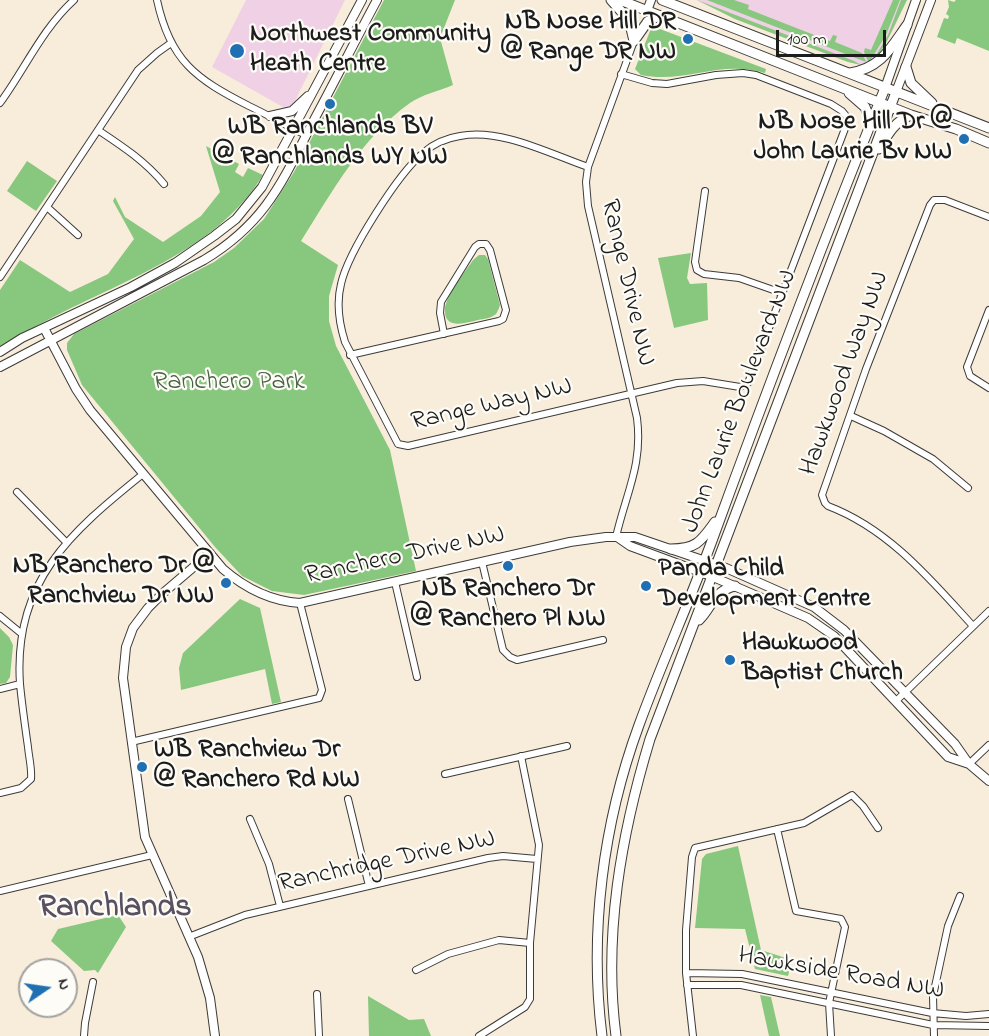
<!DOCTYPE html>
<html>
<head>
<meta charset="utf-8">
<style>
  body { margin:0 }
  #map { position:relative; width:989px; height:1036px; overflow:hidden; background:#f8eddb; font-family:"Indie Flower",sans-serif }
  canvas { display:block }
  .north { position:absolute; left:18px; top:958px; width:60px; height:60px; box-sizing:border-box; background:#fdfcf7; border:2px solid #a3a29f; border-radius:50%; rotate:77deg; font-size:16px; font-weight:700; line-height:24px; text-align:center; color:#1c1c1c }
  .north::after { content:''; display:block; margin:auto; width:21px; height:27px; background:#1f6fb2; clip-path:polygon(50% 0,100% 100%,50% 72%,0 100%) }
  .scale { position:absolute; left:776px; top:30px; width:110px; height:27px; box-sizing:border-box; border:3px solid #1c1c1c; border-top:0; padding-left:8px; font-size:18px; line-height:21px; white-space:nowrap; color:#1c1c1c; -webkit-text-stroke:4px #fdfcf7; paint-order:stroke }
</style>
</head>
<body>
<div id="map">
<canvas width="989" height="1036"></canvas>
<div class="north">N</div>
<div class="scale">100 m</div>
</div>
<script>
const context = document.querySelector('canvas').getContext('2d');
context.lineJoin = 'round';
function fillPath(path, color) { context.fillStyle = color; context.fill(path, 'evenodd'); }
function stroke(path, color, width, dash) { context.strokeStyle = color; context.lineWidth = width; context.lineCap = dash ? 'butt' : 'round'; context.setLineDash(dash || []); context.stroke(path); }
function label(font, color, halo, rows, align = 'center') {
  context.font = font + ' "Indie Flower",sans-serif'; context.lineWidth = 4.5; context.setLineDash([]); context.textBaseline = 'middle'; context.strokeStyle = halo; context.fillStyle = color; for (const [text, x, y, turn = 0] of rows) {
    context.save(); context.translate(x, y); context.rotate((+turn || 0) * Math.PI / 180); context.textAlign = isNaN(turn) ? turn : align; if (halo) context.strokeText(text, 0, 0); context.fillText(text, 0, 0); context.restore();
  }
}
const built = new Path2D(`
  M246 0H345L290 111 212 67Z
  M696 0H907L893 30 878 56 867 65H860L842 60 740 21Z`);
const green = new Path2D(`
  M384 0H455L440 38 453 85C439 91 421 95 410 103 362 137 332 192 301 241L338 265 329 296V321L336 346 390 450 416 571 304 595 272 591 242 576 215 547 82 385 67 350V343L74 334 214 262 234 248 264 219 294 172Z
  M697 0 854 61 861 65 848 62 735 19Z
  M707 0H734L749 5 748 9C775 20 802 30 830 41L833 35 837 36 835 42 862 53 866 62Z
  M893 0H900L886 35 870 61H868L864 52 865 48 871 50Z
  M901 0H907L885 45 872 62 888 35Z
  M948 0 954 2 956 0H989V51L957 38 955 44 937 37 944 18 948 19 949 16 946 14 949 7Z
  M652 26 766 69 765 73C718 59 687 84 641 75L635 69Z
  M206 146 239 164 235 172 243 177 248 168 263 175C216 252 120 281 44 322 29 330 14 337 0 347V290L20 260 70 292 108 274 134 239 113 201 115 197 125 217 163 242 201 216 220 192Z
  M27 161 57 181 36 211 7 191Z
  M691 253 687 278 690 284 707 283 708 320 674 328 658 258Z
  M479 255H485L488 259 500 305C499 308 498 311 496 314 492 318 483 319 478 320 466 323 444 330 445 310 445 296 465 272 473 260Z
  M240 599 260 608 281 702 272 704 265 669 181 690 179 668 183 653Z
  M0 628 9 637 13 645 10 677 6 683 0 684Z
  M738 846 761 950 792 960 788 976 755 969 745 929 695 928 702 859 706 854Z
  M118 915 126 927 98 973 95 970 84 971 51 941 58 929Z
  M760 995 771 997 780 1036H769Z
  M368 996 409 1020 424 1019 431 1036H369Z`);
const minor = new Path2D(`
  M157 0C170 61 196 79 249 106 268 115 287 126 306 135
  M0 103C25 69 42 29 74 0
  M98 130C122 146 145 161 164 184
  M588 167C550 154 501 128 460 136 447 138 433 144 423 153 398 174 348 252 341 284 336 304 339 323 345 342L398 444 408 446 677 383 703 381 740 387 748 383 846 126 847 117 842 111 831 104 756 75 743 73 716 75 667 84 652 83 621 74
  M705 191 695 262 697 270 704 274 739 278 782 293
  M47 207 78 235
  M0 277 138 70 157 53 171 43
  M989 310 967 367 970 376 989 388
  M350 355 499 321 503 319 506 310 490 250 486 244H479L475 247 441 302 440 313 444 334
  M851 416 884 431 933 459 968 488
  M17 492 66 542
  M616 537C626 493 643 465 637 418L588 206 586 182 588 167 634 41
  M482 562 503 650 510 657 517 660 603 640
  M395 582 417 677
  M0 616 22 634
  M973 626C931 580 889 529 828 506L825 503 822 495 866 369 930 205 934 200H945L989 217
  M0 689 20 684
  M896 701 989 611
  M131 742 319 698 322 690 300 603
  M969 764 989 745
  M445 774 567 746
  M0 793 21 788 31 779C32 769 29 758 28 747 25 726 22 705 20 684 13 581 71 532 143 474
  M348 799 369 886
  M250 819 269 864 280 906
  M777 829 796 911 841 919 845 927 829 1003 831 1036
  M0 891 152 855
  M191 936 245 915 488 858 503 856 537 859
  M416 970 448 954 499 940 530 943
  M686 973 742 974 932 1013 966 1016 989 1014
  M687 985H741L933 1025 989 1026
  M317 994 319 1036
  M84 1036 85 1023 93 982
  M479 1036 525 1007 530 999V943L539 845 521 756
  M693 1036 686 973V930L692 857 695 848 804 823 852 795 863 806 878 828
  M934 1036 933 996 948 926 960 896`);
const tertiary = new Path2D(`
  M647 11 651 0
  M885 88 916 0
  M896 92 931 0
  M270 116 292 111 308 96
  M44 328 76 389 90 410 223 569C246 589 270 601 300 603L570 542 606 537H635L726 568 814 607 844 630 955 744 969 764 989 781
  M0 352 22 338 131 287 175 263 214 236 236 219 262 187 362 0
  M0 367 204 260C267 222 283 180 315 118 336 79 356 39 377 0
  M617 537 630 546 711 576 808 618 834 636 948 757 969 764
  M210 553 162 594 148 608 133 628 126 647 123 678 145 837 198 957 210 998 215 1036`);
const secondary = new Path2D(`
  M611 0 629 20 634 41
  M620 0 911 115 956 129 989 143
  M662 0 989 128
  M634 41 648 21 659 16
  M906 67 911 83 932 103
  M850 73C881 68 890 49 907 25
  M849 93 865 107 871 122
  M879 149C888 134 895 121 911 115
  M671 549C697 549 701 541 715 522
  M699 620C713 606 712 592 735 586
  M602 1036C589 932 603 823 639 725 662 662 690 601 713 538 768 387 825 237 885 88
  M616 1036C603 936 621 835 650 739L896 92`);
const markers = [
  [688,39,6,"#1f6fb2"],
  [237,51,8,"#1f6fb2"],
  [330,104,6,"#1f6fb2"],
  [964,139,6,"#1f6fb2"],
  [508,566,6,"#1f6fb2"],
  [226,583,6,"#1f6fb2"],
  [646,586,6,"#1f6fb2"],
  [730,660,6,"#1f6fb2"],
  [142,767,6,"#1f6fb2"]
];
const poiNames = [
  ["NB Nose Hill DR",676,24,"right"],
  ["@ Range DR NW",676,54,"right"],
  ["Northwest Community",250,36],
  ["Heath Centre",250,66],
  ["NB Nose Hill Dr @",952,124,"right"],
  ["John Laurie Bv NW",952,154,"right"],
  ["WB Ranchlands BV",330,129,"center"],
  ["@ Ranchlands WY NW",330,159,"center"],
  ["NB Ranchero Dr @",214,568,"right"],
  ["Ranchview Dr NW",214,598,"right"],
  ["Panda Child",658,571],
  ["Development Centre",658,601],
  ["NB Ranchero Dr",508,591,"center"],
  ["@ Ranchero Pl NW",508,621,"center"],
  ["Hawkwood",742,645],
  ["Baptist Church",742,675],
  ["WB Ranchview Dr",154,752],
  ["@ Ranchero Rd NW",154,782]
];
const streetNames = [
  ["Range Drive NW",626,283,77],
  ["Hawkwood Way NW",846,374,-70],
  ["John Laurie Boulevard NW",741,402,-69],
  ["Range Way NW",492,406,-13],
  ["Ranchero Drive NW",405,557,-12],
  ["Ranchridge Drive NW",387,863,-12],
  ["Hawkside Road NW",841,975,10]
];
const parkNames = [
  ["Ranchero Park",229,384]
];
const districtNames = [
  ["Ranchlands",115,910]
];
fillPath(built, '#f0d0e5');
fillPath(green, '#88c77e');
stroke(minor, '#3d3b39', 8);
stroke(tertiary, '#3d3b39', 10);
stroke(secondary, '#3d3b39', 11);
stroke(minor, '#fff', 6);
stroke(tertiary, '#fff', 8);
stroke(secondary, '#fff', 9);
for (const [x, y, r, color] of markers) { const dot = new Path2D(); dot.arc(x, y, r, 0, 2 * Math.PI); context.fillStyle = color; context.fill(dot); stroke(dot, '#fdfcf7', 2); }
label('bold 26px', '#1c1c1c', '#fdfcf7', poiNames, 'left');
label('26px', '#1c1c1c', '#fdfcf7', streetNames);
label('26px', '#476043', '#fdfcf7', parkNames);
label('bold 32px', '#595060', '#fdfcf7', districtNames);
</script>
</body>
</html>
